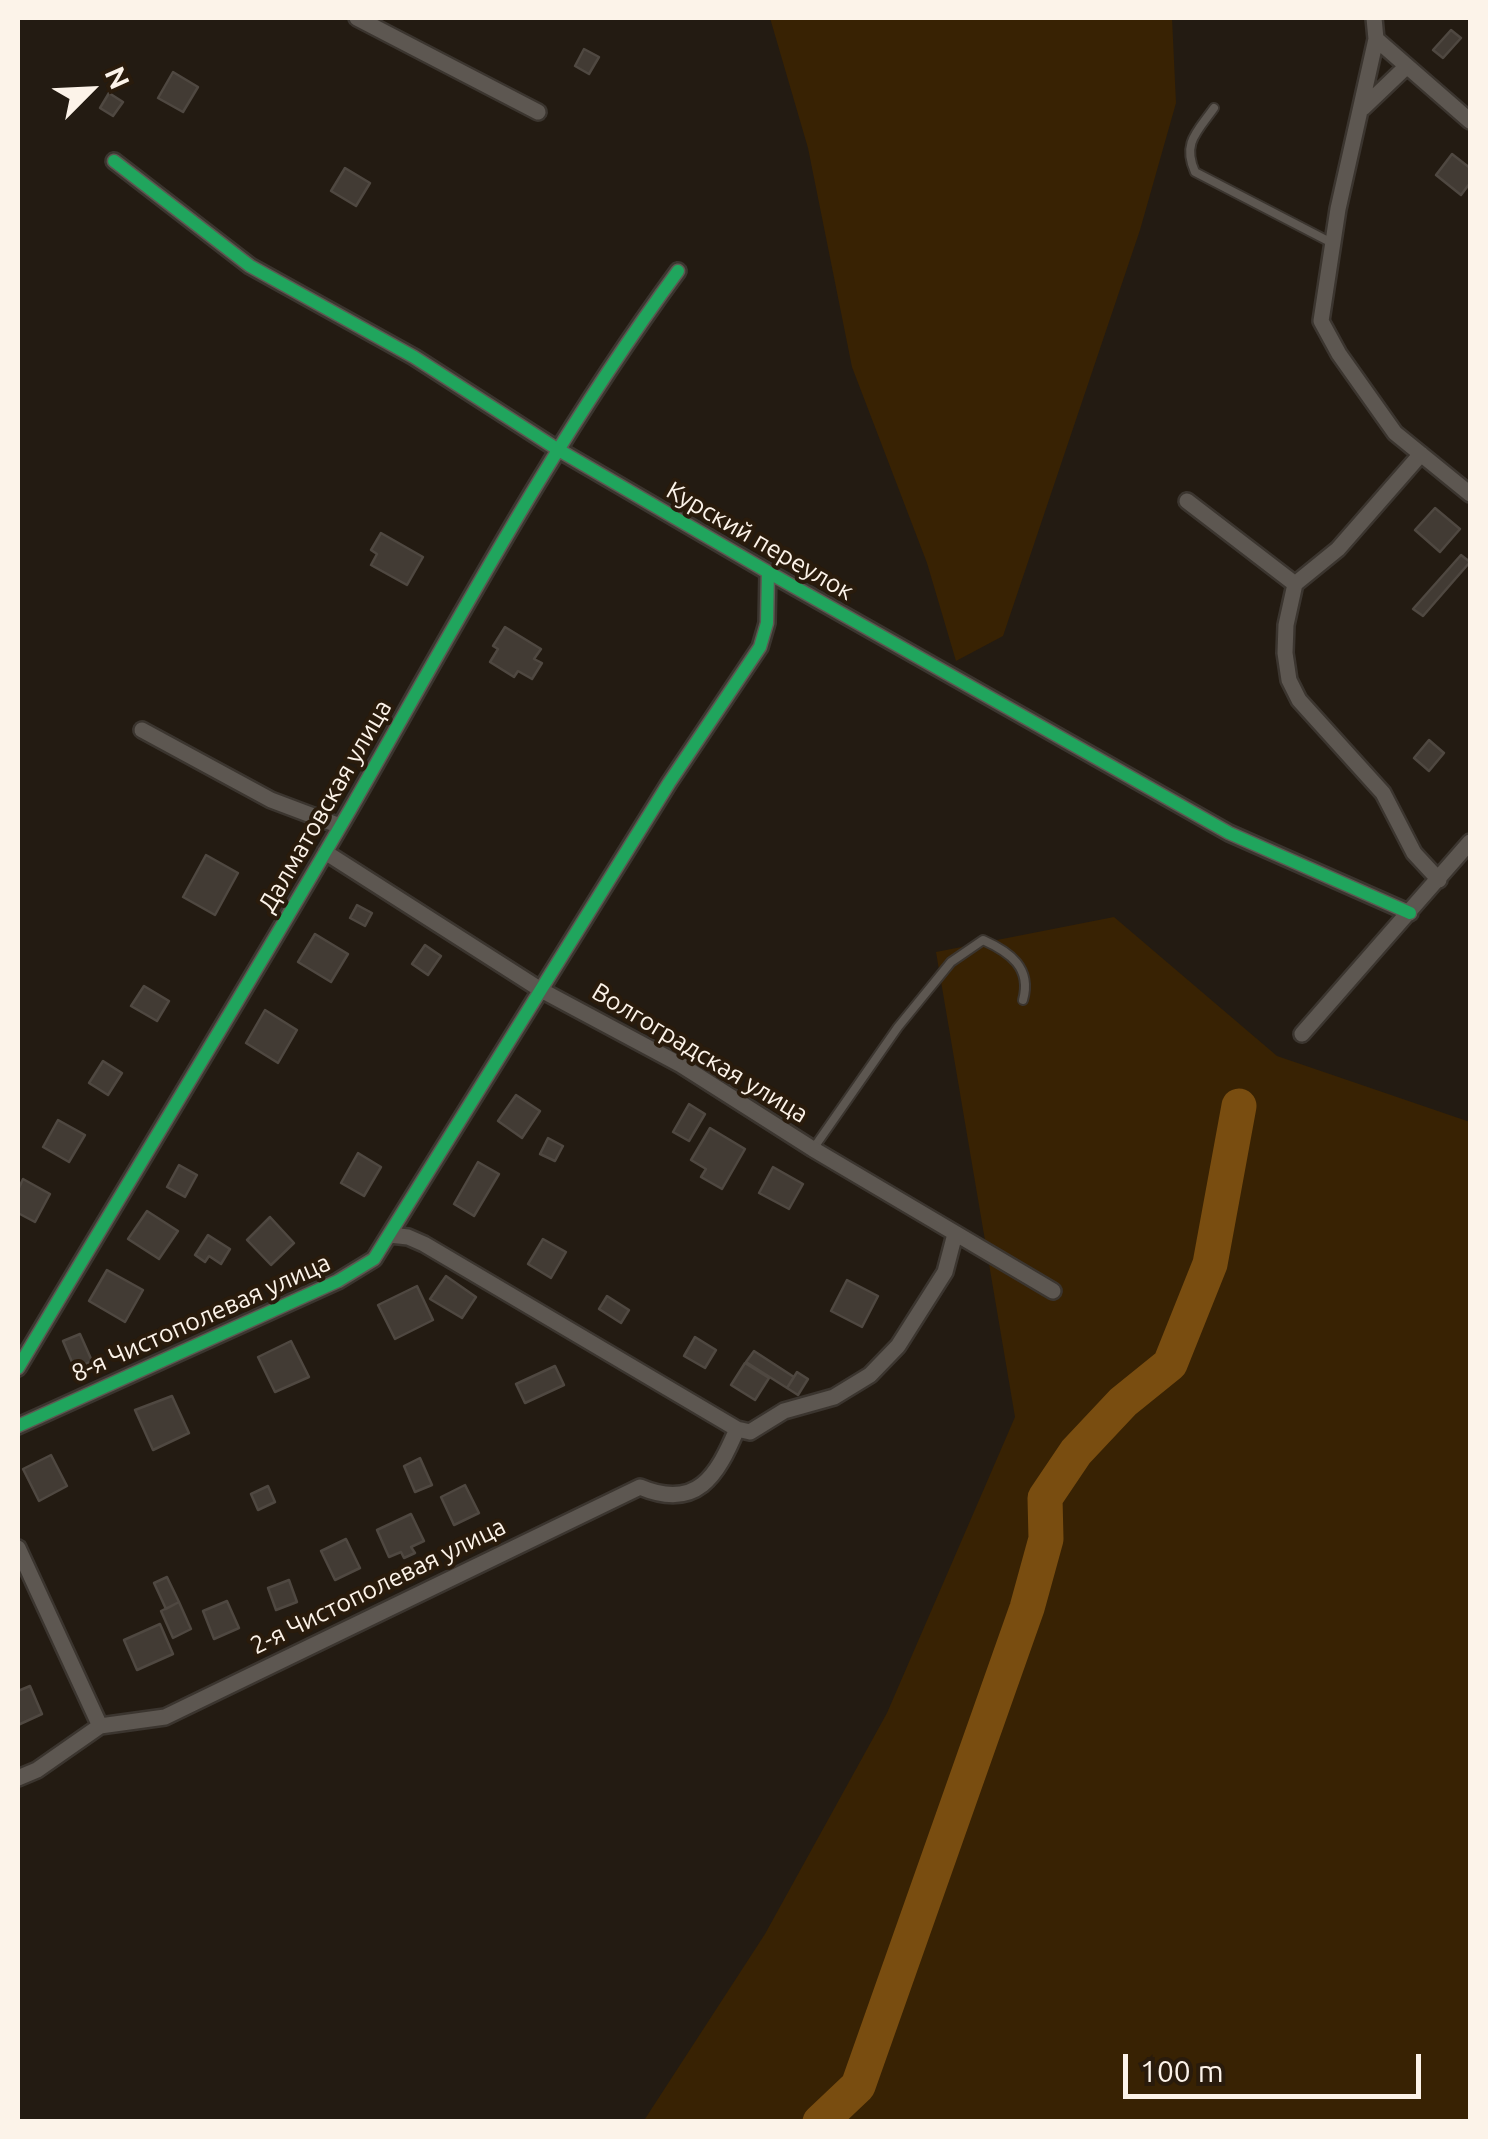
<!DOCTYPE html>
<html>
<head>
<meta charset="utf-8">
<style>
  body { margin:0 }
  #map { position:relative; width:1488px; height:2139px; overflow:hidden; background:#231b12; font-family:Ubuntu,sans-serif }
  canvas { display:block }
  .frame { position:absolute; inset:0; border:20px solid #fcf3e9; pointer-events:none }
  .north { position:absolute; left:40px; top:40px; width:100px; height:100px; -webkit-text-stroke:8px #291b0c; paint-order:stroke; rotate:66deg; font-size:28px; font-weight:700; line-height:40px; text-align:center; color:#fcf3e9 }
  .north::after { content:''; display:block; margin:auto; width:35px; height:45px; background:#fcf3e9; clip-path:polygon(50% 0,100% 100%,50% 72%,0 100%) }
  .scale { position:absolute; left:1123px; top:2054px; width:298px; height:45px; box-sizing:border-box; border:5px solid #fcf3e9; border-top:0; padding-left:12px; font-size:30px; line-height:35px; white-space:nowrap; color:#fcf3e9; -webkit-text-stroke:8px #291b0c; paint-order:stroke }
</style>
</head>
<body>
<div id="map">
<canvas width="1488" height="2139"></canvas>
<div class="frame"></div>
<div class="north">N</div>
<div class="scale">100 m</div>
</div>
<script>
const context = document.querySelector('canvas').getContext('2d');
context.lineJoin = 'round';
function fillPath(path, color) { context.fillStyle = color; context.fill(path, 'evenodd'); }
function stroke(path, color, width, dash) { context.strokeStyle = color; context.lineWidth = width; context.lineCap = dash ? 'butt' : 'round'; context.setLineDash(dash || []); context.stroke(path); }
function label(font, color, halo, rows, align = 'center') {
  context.font = font + ' Ubuntu,sans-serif'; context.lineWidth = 8; context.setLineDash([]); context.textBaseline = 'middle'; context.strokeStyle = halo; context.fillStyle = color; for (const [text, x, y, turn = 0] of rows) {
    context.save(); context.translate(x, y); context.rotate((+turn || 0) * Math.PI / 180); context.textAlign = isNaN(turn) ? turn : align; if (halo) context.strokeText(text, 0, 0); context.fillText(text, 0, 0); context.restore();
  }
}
const green = new Path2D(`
  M770 18H1172L1176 103 1140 230 1003 636 956 661 927 563 852 367 808 148Z
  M1114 917 1277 1056 1470 1122V2121L643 2122 765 1934 887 1713 1015 1417 936 952Z`);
const river = new Path2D(`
  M820 2122 858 2086 1027 1608 1046 1539 1045 1498 1076 1452 1123 1402 1170 1364 1210 1264 1239 1106`);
const building = new Path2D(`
  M1451 30 1461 38 1443 58 1433 50Z
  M584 49 599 57 589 74 575 66Z
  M173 72 198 87 183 112 158 98Z
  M109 93 123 102 113 116 100 108Z
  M1452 154 1470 168V183L1461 195 1436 175Z
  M345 168 370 183 356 206 331 191Z
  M1435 508 1460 529 1440 552 1415 530Z
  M381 533 423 557 407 585 371 565 377 554 371 550Z
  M1461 555 1470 562 1423 616 1413 609Z
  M505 627 541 649 534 659 542 663 532 679 518 671 514 677 490 662 498 649 493 646Z
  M1429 740 1444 753 1429 771 1414 758Z
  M206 855 238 873 215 915 183 897Z
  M357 905 372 913 365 926 350 918Z
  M315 934 348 954 331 982 298 962Z
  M425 945 441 956 428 975 412 964Z
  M144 986 169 1001 157 1021 131 1006Z
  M265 1010 297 1030 278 1063 246 1043Z
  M103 1061 122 1073 108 1095 89 1083Z
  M516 1095 540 1111 522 1138 498 1121Z
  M689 1104 705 1114 689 1141 673 1132Z
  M58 1120 85 1135 69 1162 43 1147Z
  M710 1128 745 1149 722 1189 701 1177 706 1169 691 1160Z
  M548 1138 563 1146 555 1161 540 1154Z
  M358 1153 381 1167 364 1196 341 1183Z
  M478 1162 499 1174 474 1216 454 1204Z
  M179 1165 197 1175 185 1197 167 1187Z
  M773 1167 803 1184 789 1209 759 1193Z
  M23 1179 50 1194 35 1222 18 1213V1190Z
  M147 1211 178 1231 159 1259 128 1239Z
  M270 1217 294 1243 271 1265 247 1240Z
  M208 1235 230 1249 221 1264 209 1256 205 1262 195 1255Z
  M543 1239 566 1252 551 1278 528 1264Z
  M107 1270 143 1290 125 1322 89 1301Z
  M446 1276 476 1297 462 1318 430 1299Z
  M847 1280 878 1296 862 1327 831 1311Z
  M417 1286 433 1320 395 1339 378 1305Z
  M607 1296 629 1310 621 1323 599 1309Z
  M80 1334 92 1361 75 1369 63 1341Z
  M695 1337 716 1350 705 1368 684 1356Z
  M291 1341 309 1377 275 1392 258 1357Z
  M754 1351 794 1377 787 1388 746 1362Z
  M745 1363 769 1378 755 1400 731 1385Z
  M555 1366 564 1385 525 1403 516 1384Z
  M797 1372 808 1379 798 1395 787 1388Z
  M172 1396 189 1433 153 1450 135 1410Z
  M51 1455 67 1486 39 1501 23 1469Z
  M420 1458 432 1485 415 1492 404 1466Z
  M465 1485 479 1513 454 1525 441 1497Z
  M268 1486 275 1502 258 1510 251 1494Z
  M411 1514 424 1541 411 1547 415 1553 404 1558 401 1552 389 1557 377 1530Z
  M346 1539 360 1568 335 1580 321 1551Z
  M167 1577 179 1602 166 1609 154 1583Z
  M289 1580 297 1602 276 1610 268 1588Z
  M227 1601 239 1628 214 1639 203 1611Z
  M179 1602 191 1629 173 1638 161 1611Z
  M160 1624 173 1654 137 1670 124 1640Z
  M30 1686 42 1714 18 1725V1691Z`);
const lane = new Path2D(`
  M1214 108C1197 132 1182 143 1195 172L1332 243
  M813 1149 898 1027 951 962 983 940C1010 952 1032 968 1023 1000`);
const street = new Path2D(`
  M357 18 538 112
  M1374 18 1376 39 1470 121
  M1376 39 1338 209 1321 321 1339 354 1395 433 1470 494
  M1363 108 1407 66
  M114 161 250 266 414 357 557 449 768 572 1229 833 1410 913
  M1421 454 1338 549 1295 584 1286 625 1285 653 1289 680 1299 700 1383 793 1414 853 1439 880
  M1187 501 1295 584
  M142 730 271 800 340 826
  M325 852 541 990 681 1065 813 1149 1053 1291
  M1302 1034 1470 842
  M390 1235 408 1237 424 1244 737 1429 750 1432 784 1411 834 1397 870 1375 898 1346 945 1272 955 1234
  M18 1368C129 1181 242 996 351 808 455 626 554 440 678 271
  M18 1426 338 1281 374 1259 669 783 760 647 767 623 768 572
  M18 1548 100 1726
  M18 1778 37 1770 100 1726 165 1717 640 1487C697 1511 717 1476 737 1429`);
const cycleway = new Path2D(`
  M114 161 250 266 414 357 557 449 768 572 1229 833 1410 913
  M18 1368C129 1181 242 996 351 808 455 626 554 440 678 271
  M18 1426 338 1281 374 1259 669 783 760 647 767 623 768 572`);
const streetNames = [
  ["Курский переулок",760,541,30],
  ["Далматовская улица",325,806,-60],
  ["Волгоградская улица",700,1053,31],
  ["8-я Чистополевая улица",201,1318,-24],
  ["2-я Чистополевая улица",378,1586,-26]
];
fillPath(green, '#382203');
stroke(river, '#794d10', 35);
fillPath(building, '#423b34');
stroke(building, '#4f4841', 2.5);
stroke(lane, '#3b352f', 12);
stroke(street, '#3b352f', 20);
stroke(lane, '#5d5751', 8);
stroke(street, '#5d5751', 15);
stroke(cycleway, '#20a55d', 12);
label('25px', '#fcf3e9', '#291b0c', streetNames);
</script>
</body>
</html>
